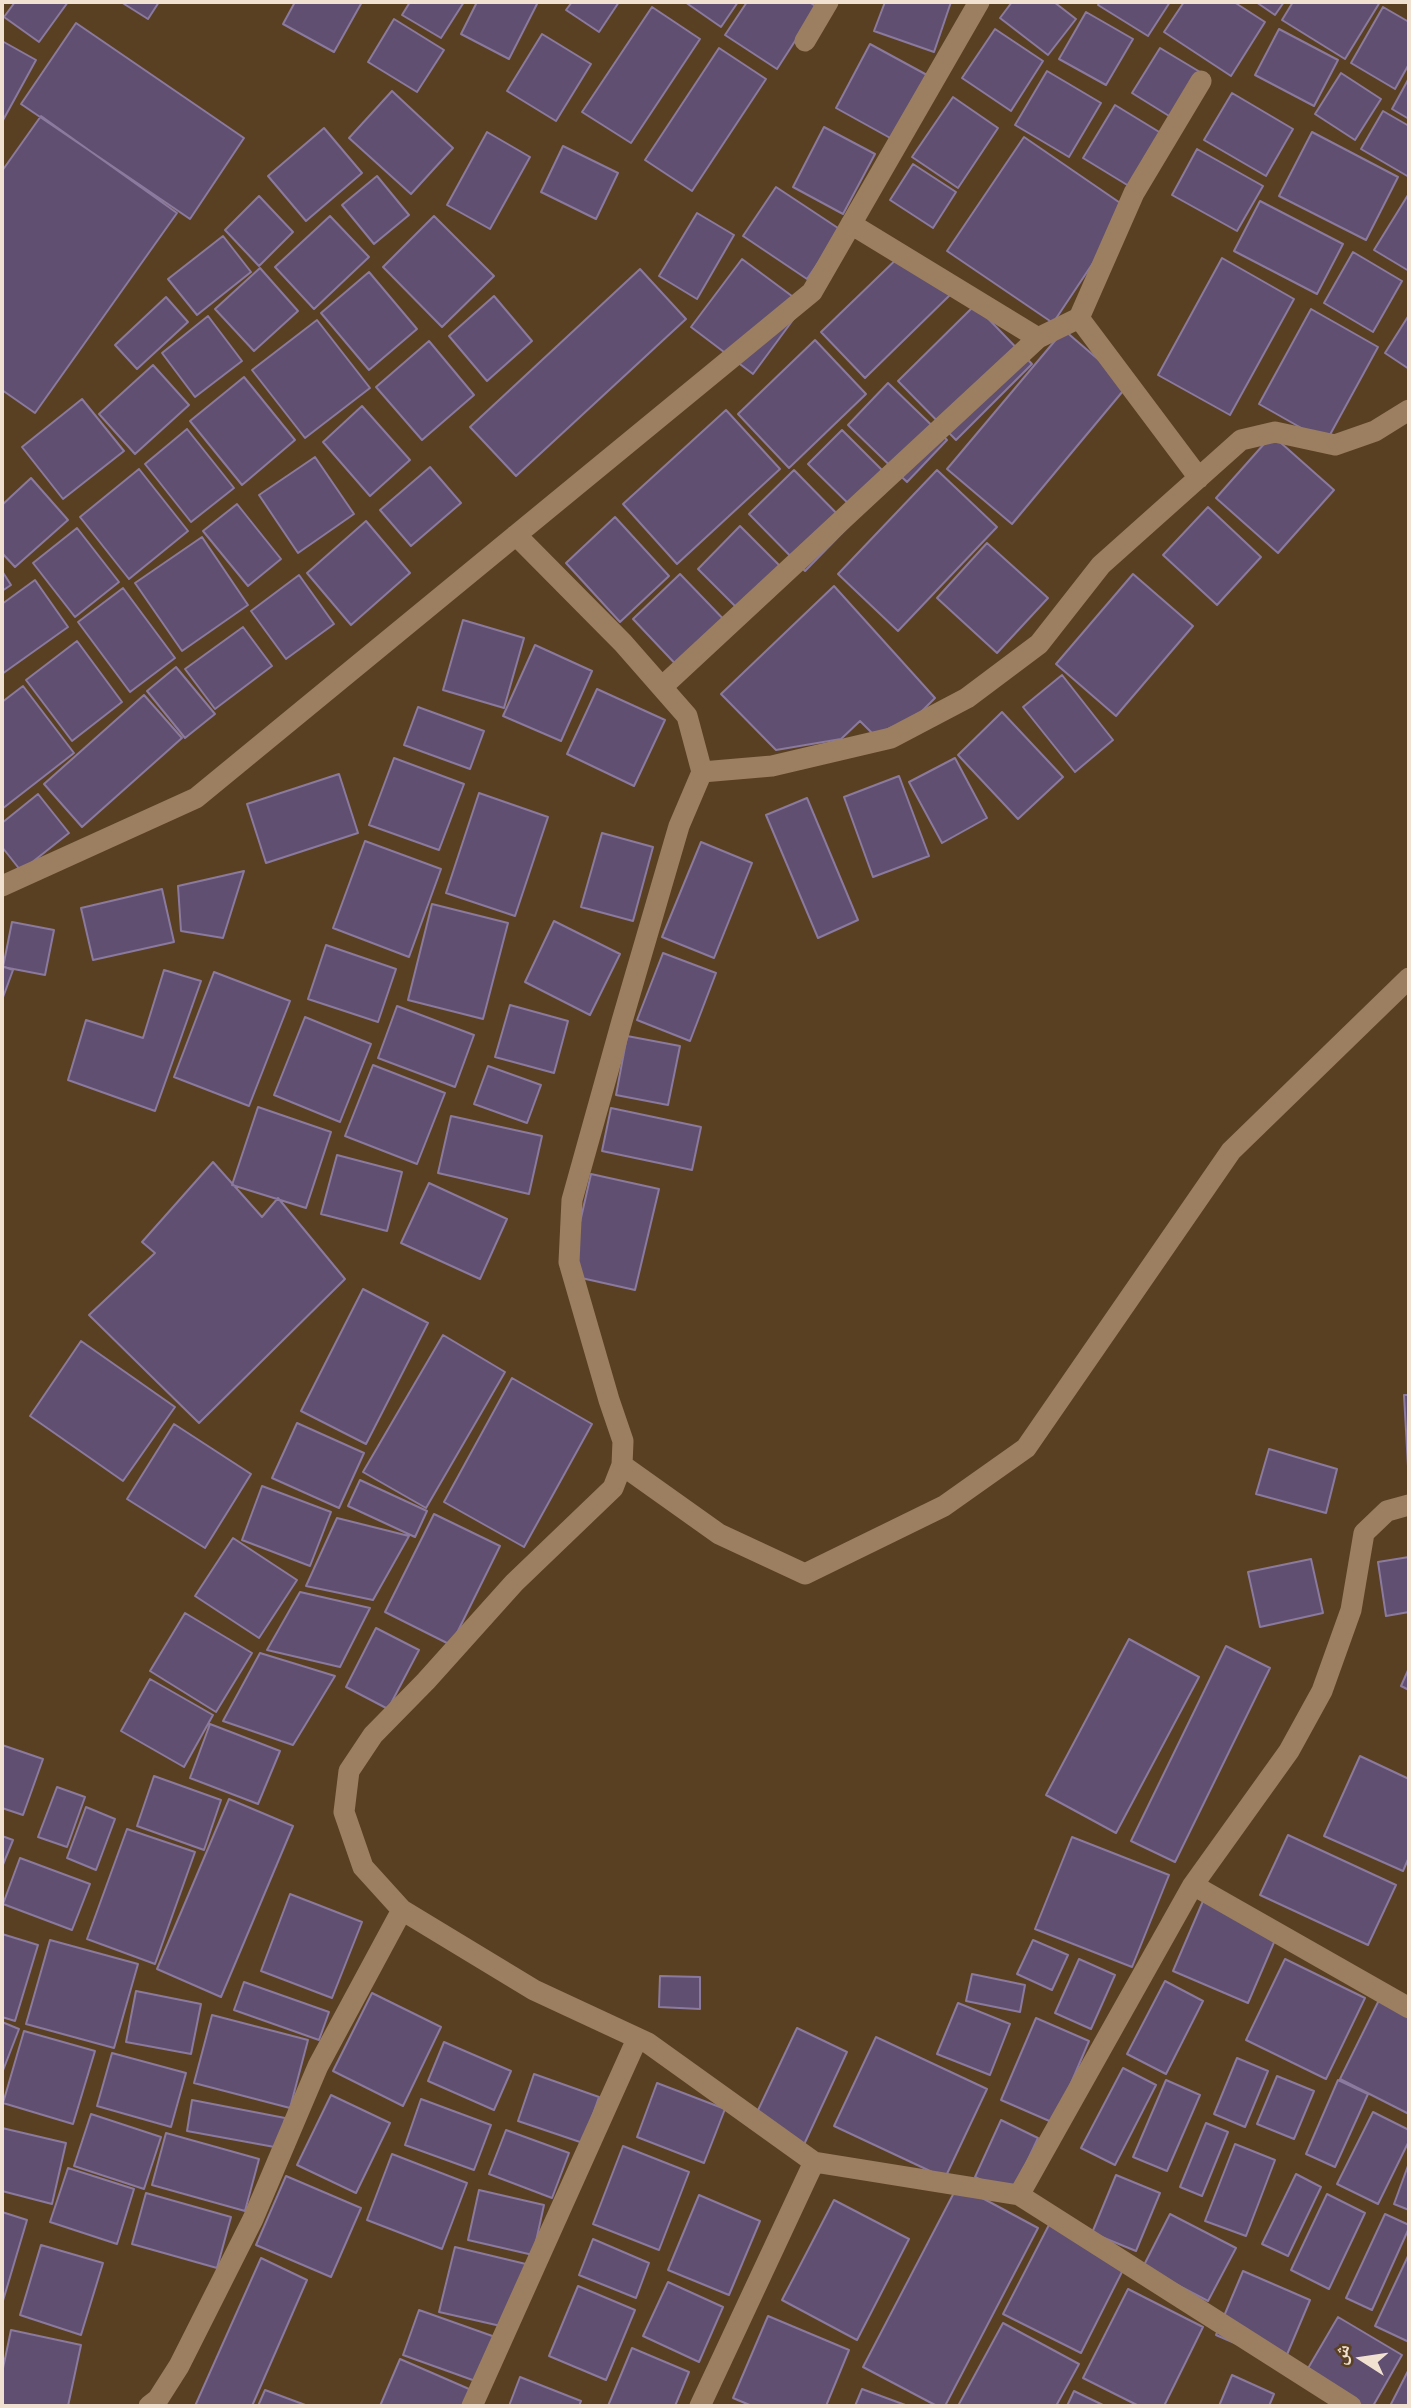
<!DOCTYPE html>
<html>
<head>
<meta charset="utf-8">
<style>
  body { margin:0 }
  #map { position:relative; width:1411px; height:2408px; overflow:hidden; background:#5a4023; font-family:"Times New Roman","Noto Naskh Arabic",serif }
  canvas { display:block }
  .frame { position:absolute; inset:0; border:4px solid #f1e1d1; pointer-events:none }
  .north { position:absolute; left:1327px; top:2324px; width:70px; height:70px; -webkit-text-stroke:5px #5a4023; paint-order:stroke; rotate:282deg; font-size:19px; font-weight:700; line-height:28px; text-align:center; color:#f1e1d1 }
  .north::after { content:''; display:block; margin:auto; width:24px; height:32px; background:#f1e1d1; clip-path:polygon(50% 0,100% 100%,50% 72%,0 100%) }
</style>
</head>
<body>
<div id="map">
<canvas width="1411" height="2408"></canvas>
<div class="frame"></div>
<div class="north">ش</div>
</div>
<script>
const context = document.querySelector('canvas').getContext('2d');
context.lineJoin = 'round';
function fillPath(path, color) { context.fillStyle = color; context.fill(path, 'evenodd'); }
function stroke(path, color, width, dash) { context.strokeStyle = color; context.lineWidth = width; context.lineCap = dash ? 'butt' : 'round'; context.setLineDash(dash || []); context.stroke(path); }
const building = new Path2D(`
  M15 2H68L39 42 4 17Z
  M121 2H159L148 19Z
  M295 2H362L334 52 283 24Z
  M410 2H464L441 38 402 15Z
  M477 2H538L509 59 461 34Z
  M572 2H619L599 32 566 10Z
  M685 2H738L721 27Z
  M747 2H809L817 7 777 69 725 35Z
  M885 2H951L934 52 874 31Z
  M1012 2H1054L1076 19 1048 55 1000 18Z
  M1100 2H1170L1148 36 1098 5Z
  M1184 2H1234L1265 22 1231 76 1164 32Z
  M1256 2H1284L1275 15Z
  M1293 2H1380L1345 59 1282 20Z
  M652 7 700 39 631 143 582 112Z
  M1383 7 1409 22V64L1395 89 1351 63Z
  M1086 12 1133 39 1106 85 1059 59Z
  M394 19 444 50 417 92 368 62Z
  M76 23 244 138 190 219 21 104Z
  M995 29 1043 61 1011 111 962 78Z
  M1279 29 1338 60 1314 106 1255 75Z
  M542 34 591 64 556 121 507 91Z
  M2 41 36 60 2 122Z
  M870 44 927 75 892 139 836 108Z
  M719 48 766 79 692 191 645 160Z
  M1160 48 1210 78 1182 124 1132 93Z
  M1047 71 1101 103 1069 157 1015 125Z
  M1341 73 1381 99 1355 140 1315 114Z
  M1409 78V119L1392 109Z
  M392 91 453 148 411 194 349 138Z
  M1232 93 1293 129 1266 176 1204 140Z
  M953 97 998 128 958 188 912 157Z
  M1115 105 1174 141 1142 194 1083 158Z
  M1383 111 1409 126V177L1361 149Z
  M41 116 177 213 35 413 2 390V171Z
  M824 127 875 154 843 214 793 187Z
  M324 128 362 173 306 221 268 176Z
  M487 132 530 157 490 229 447 205Z
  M1312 132 1398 177 1366 240 1279 196Z
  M1024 137 1129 209 1053 323 947 251Z
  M563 146 618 173 596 219 541 192Z
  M1197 149 1263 186 1237 231 1172 195Z
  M913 164 956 192 933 228 890 200Z
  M377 176 409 215 374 244 342 205Z
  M776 187 841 230 807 279 743 236Z
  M1408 195 1409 196V271L1374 250Z
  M259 196 293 232 259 266 225 230Z
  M1260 201 1343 244 1317 294 1234 251Z
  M697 213 734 235 697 299 659 276Z
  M330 216 369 257 314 309 275 267Z
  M434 216 494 276 442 327 383 267Z
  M223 236 251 272 197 315 168 279Z
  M907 249 951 294 865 378 821 332Z
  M1353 252 1402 281 1373 332 1324 303Z
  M1222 258 1294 299 1230 415 1158 375Z
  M742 259 804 305 753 374 691 327Z
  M260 268 298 311 254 351 215 309Z
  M640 269 686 319 516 476 470 427Z
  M369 272 417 329 369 370 321 313Z
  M494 296 532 341 487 381 449 336Z
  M166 297 188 322 137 369 115 345Z
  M975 305 1032 364 956 440 898 381Z
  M1311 309 1378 347 1326 442 1259 404Z
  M1409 315V369L1385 353Z
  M208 316 242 361 195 397 162 353Z
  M317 320 370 388 305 438 252 370Z
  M1064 330 1128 385 1012 524 947 469Z
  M815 340 866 394 789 468 738 414Z
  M429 341 474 395 422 440 376 387Z
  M153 365 189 405 135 454 99 414Z
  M244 377 295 440 242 485 190 421Z
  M888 383 947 440 907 482 848 425Z
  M82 399 124 451 63 499 22 447Z
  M362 406 410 460 370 496 323 442Z
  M726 410 780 469 677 564 623 504Z
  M187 429 234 488 191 522 145 464Z
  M842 430 891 479 858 513 808 464Z
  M1272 435 1334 490 1278 553 1216 498Z
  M315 457 354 514 298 553 259 495Z
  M430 467 461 503 411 546 380 510Z
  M139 469 188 531 129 579 80 517Z
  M794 470 849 526 805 571 749 514Z
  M937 470 997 527 898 631 838 574Z
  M31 478 68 520 15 567 2 553V505Z
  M237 504 281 559 248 586 203 531Z
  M1208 507 1261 557 1217 605 1163 555Z
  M615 517 669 576 620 622 566 563Z
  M366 521 410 573 351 625 307 573Z
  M740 526 783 569 741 612 698 569Z
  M77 528 119 582 75 617 33 563Z
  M202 537 248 605 182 651 135 583Z
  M987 543 1048 598 997 653 937 598Z
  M2 571 11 585 2 591Z
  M680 574 731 627 683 672 633 619Z
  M1133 574 1193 626 1116 716 1056 664Z
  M299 575 334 624 286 659 251 611Z
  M35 580 68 627 2 674V604Z
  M834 586 935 698 916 717 874 735 860 721 841 739 776 750 721 694Z
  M123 588 175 658 130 692 78 622Z
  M463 620 524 638 504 708 443 690Z
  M243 627 272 666 215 709 185 669Z
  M77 641 122 702 72 741 26 680Z
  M535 645 592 671 561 741 503 716Z
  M176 667 215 714 185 738 147 691Z
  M1062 675 1113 740 1075 772 1023 707Z
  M23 686 74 753 2 809V702Z
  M597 689 665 720 634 786 567 754Z
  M144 695 182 738 82 827 44 784Z
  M418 707 484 731 470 769 404 745Z
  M1002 712 1063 777 1018 819 958 755Z
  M394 758 464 784 439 850 369 825Z
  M955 758 987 818 942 843 909 782Z
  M339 774 358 833 266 863 247 804Z
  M899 776 929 856 873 877 844 797Z
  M479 793 548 817 515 916 446 893Z
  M38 794 69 833 21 871 2 847V823Z
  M807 798 858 920 818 938 766 815Z
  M602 833 653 847 633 921 581 907Z
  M365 841 441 869 409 957 333 928Z
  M701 842 752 863 714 958 662 937Z
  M244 871 223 938 181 931 178 886Z
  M162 889 174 942 93 960 81 908Z
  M432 904 508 923 483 1019 408 1000Z
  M554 921 620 954 590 1015 525 982Z
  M12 922 54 930 45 975 3 967Z
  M326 945 396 969 378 1022 308 999Z
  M663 953 716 973 690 1041 637 1020Z
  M2 966 13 970 2 1000Z
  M164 970 201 981 155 1111 68 1080 86 1020 143 1038Z
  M214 972 290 1001 249 1106 174 1077Z
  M510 1005 568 1021 554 1073 495 1057Z
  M397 1006 474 1035 455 1087 378 1058Z
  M305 1017 371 1044 340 1122 274 1095Z
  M627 1036 680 1046 668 1105 616 1095Z
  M373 1065 445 1093 417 1164 345 1136Z
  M488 1066 541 1085 527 1123 474 1104Z
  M258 1107 331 1132 306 1208 232 1185Z
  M611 1108 701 1127 692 1170 602 1151Z
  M451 1116 542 1136 529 1194 438 1173Z
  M337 1155 402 1172 387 1231 321 1214Z
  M213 1162 262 1217 278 1198 345 1279 199 1423 89 1315 155 1253 142 1242Z
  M591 1174 659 1189 635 1290 568 1275Z
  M429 1183 507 1219 480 1279 401 1243Z
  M363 1289 428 1323 366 1444 301 1411Z
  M443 1335 505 1372 426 1508 363 1472Z
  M81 1341 175 1407 123 1481 30 1416Z
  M512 1378 592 1424 524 1547 444 1502Z
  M1404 1395H1409V1484Z
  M297 1423 364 1453 339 1508 272 1478Z
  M174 1424 251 1474 205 1548 127 1499Z
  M1269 1449 1337 1469 1326 1513 1256 1494Z
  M360 1480 427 1511 415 1537 348 1506Z
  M262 1486 331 1512 310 1566 242 1540Z
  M434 1514 500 1546 451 1645 385 1612Z
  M337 1518 409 1536 373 1600 306 1586Z
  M233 1538 297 1580 259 1638 195 1596Z
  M1409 1557V1612L1386 1616 1378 1562Z
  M1311 1559 1323 1613 1260 1627 1248 1572Z
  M300 1592 370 1608 340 1667 267 1650Z
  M185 1613 252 1653 216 1712 150 1671Z
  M376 1628 419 1650 388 1709 346 1687Z
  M1129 1639 1199 1677 1116 1833 1046 1795Z
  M1226 1646 1270 1668 1175 1862 1131 1841Z
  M260 1653 335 1676 293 1745 223 1721Z
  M1409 1668V1690L1401 1686Z
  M150 1679 213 1715 184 1767 121 1731Z
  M210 1724 280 1751 258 1804 190 1778Z
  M2 1745 43 1759 23 1815 2 1808Z
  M1360 1756 1409 1779V1857L1403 1871 1324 1836Z
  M154 1776 221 1800 204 1850 137 1826Z
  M57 1787 85 1797 67 1847 38 1837Z
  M229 1799 293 1826 221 1997 157 1969Z
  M86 1807 115 1819 96 1870 67 1858Z
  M127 1829 195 1852 155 1964 87 1939Z
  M1288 1835 1396 1885 1368 1945 1260 1895Z
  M2 1836 13 1840 2 1867Z
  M1072 1837 1169 1875 1132 1967 1035 1929Z
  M20 1858 90 1884 72 1930 3 1904Z
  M290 1894 362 1922 332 1998 261 1971Z
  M1206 1894 1281 1926 1248 2003 1173 1971Z
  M2 1934 38 1945 15 2021 2 2017Z
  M50 1940 138 1964 114 2048 26 2024Z
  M1033 1940 1068 1955 1052 1990 1017 1974Z
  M1079 1959 1115 1975 1091 2029 1055 2013Z
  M1285 1959 1365 1998 1326 2079 1246 2040Z
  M972 1974 1025 1985 1020 2012 966 2001Z
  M660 1976 700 1977V2009L659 2007Z
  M1165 1981 1203 2001 1166 2074 1127 2054Z
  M244 1982 329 2012 319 2040 234 2010Z
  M136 1991 201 2004 191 2054 126 2042Z
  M372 1993 441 2027 403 2106 333 2071Z
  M1382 1994 1409 2007V2114L1340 2079Z
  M958 2003 1010 2024 990 2075 937 2054Z
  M212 2015 308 2040 290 2108 194 2083Z
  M1036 2018 1089 2041 1054 2123 1001 2100Z
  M2 2022 19 2029 2 2073Z
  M797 2028 847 2052 801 2151 750 2127Z
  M24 2031 95 2051 73 2124 3 2103Z
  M876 2037 987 2089 945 2178 834 2126Z
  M444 2042 511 2071 494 2110 428 2081Z
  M112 2053 186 2073 171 2127 97 2106Z
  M1237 2058 1268 2071 1245 2127 1214 2114Z
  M1123 2068 1156 2085 1115 2165 1081 2148Z
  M534 2074 599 2097 583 2143 518 2121Z
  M1277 2076 1314 2091 1294 2139 1257 2124Z
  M1166 2080 1200 2095 1167 2171 1133 2157Z
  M1338 2080 1368 2094 1335 2167 1306 2154Z
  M657 2083 725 2109 704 2163 637 2137Z
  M331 2095 390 2123 356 2193 297 2165Z
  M421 2099 491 2125 474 2170 405 2145Z
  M192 2100 285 2118 280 2148 187 2131Z
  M1373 2112 1409 2130V2141L1378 2204 1337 2184Z
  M91 2114 161 2137 144 2189 74 2166Z
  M1001 2120 1038 2138 1012 2194 975 2177Z
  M1206 2123 1228 2132 1202 2196 1180 2187Z
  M2 2128 66 2143 52 2204 2 2191Z
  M506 2130 569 2153 552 2198 489 2174Z
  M166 2133 259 2159 245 2211 152 2185Z
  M1235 2144 1275 2160 1246 2236 1205 2221Z
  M623 2146 689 2172 659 2250 593 2224Z
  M392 2154 467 2183 442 2249 367 2220Z
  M1409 2163V2210L1394 2204Z
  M68 2168 134 2189 117 2244 50 2222Z
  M1296 2174 1321 2187 1288 2256 1262 2244Z
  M1116 2175 1160 2193 1136 2251 1092 2233Z
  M286 2176 361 2208 331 2277 256 2245Z
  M958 2185 1038 2228 945 2406H937L863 2367Z
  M479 2190 544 2205 533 2255 468 2240Z
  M146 2193 231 2217 217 2268 132 2244Z
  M1327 2194 1365 2213 1329 2289 1291 2270Z
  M699 2195 760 2221 729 2295 668 2270Z
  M834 2200 909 2239 857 2340 782 2300Z
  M2 2212 27 2220 2 2304Z
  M1170 2214 1236 2248 1208 2301 1143 2267Z
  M1385 2214 1409 2225V2228L1372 2310 1346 2298Z
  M1051 2221 1128 2260 1081 2353 1003 2314Z
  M593 2239 649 2263 636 2298 579 2275Z
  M41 2245 103 2263 81 2335 20 2315Z
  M455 2247 530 2265 514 2329 439 2312Z
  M1409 2254V2342L1375 2326Z
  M261 2258 307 2280 252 2406H195Z
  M1243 2271 1310 2300 1283 2364 1216 2335Z
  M668 2282 723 2307 699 2362 643 2336Z
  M578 2286 635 2310 606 2380 549 2356Z
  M1128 2289 1203 2327 1164 2406H1139L1083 2378Z
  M419 2310 498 2338 481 2383 403 2355Z
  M768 2316 849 2350 826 2406H752L733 2398Z
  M1338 2317 1402 2355 1373 2406H1342L1300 2382Z
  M1003 2323 1079 2364 1056 2406H958Z
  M11 2330 81 2345 68 2406H2V2373Z
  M632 2348 689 2372 675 2406H608Z
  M400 2359 476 2392 470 2406H380Z
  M1409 2369V2406H1390Z
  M1232 2375 1274 2394 1269 2406H1219Z
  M520 2377 581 2401 579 2406H509Z
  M862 2389 908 2406H855Z
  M265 2390 308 2406H258Z
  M1074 2391 1105 2406H1067Z`);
const street = new Path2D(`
  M805 41 828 2
  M851 224 1038 338
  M1079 318 1199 478
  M516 535 623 643 687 716 702 772 679 826 622 1021 572 1200 569 1262 609 1400 623 1441 622 1465 613 1488 514 1583 426 1681 373 1735 349 1771 344 1812 363 1867 402 1910 534 1990 648 2043 814 2162 1019 2195 1351 2406
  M662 687 1038 338 1079 318 1134 193 1201 81
  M702 772 772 766 891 738 967 698 1039 644 1101 565 1241 440 1275 432 1335 445 1375 431 1409 410
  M2 886 196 798 812 292 979 2
  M622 1465 719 1534 805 1574 944 1506 1026 1448 1231 1151 1409 978
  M1193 1885 1409 2008
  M1019 2195 1193 1885 1289 1751 1322 1691 1351 1610 1364 1533 1387 1511 1409 1505
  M149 2406 158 2399 179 2366 253 2219 318 2066 402 1910
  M472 2406 637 2039
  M700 2406 814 2162`);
fillPath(building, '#604f70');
stroke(building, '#8b7a9d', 2);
stroke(street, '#9c7f60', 21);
</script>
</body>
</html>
